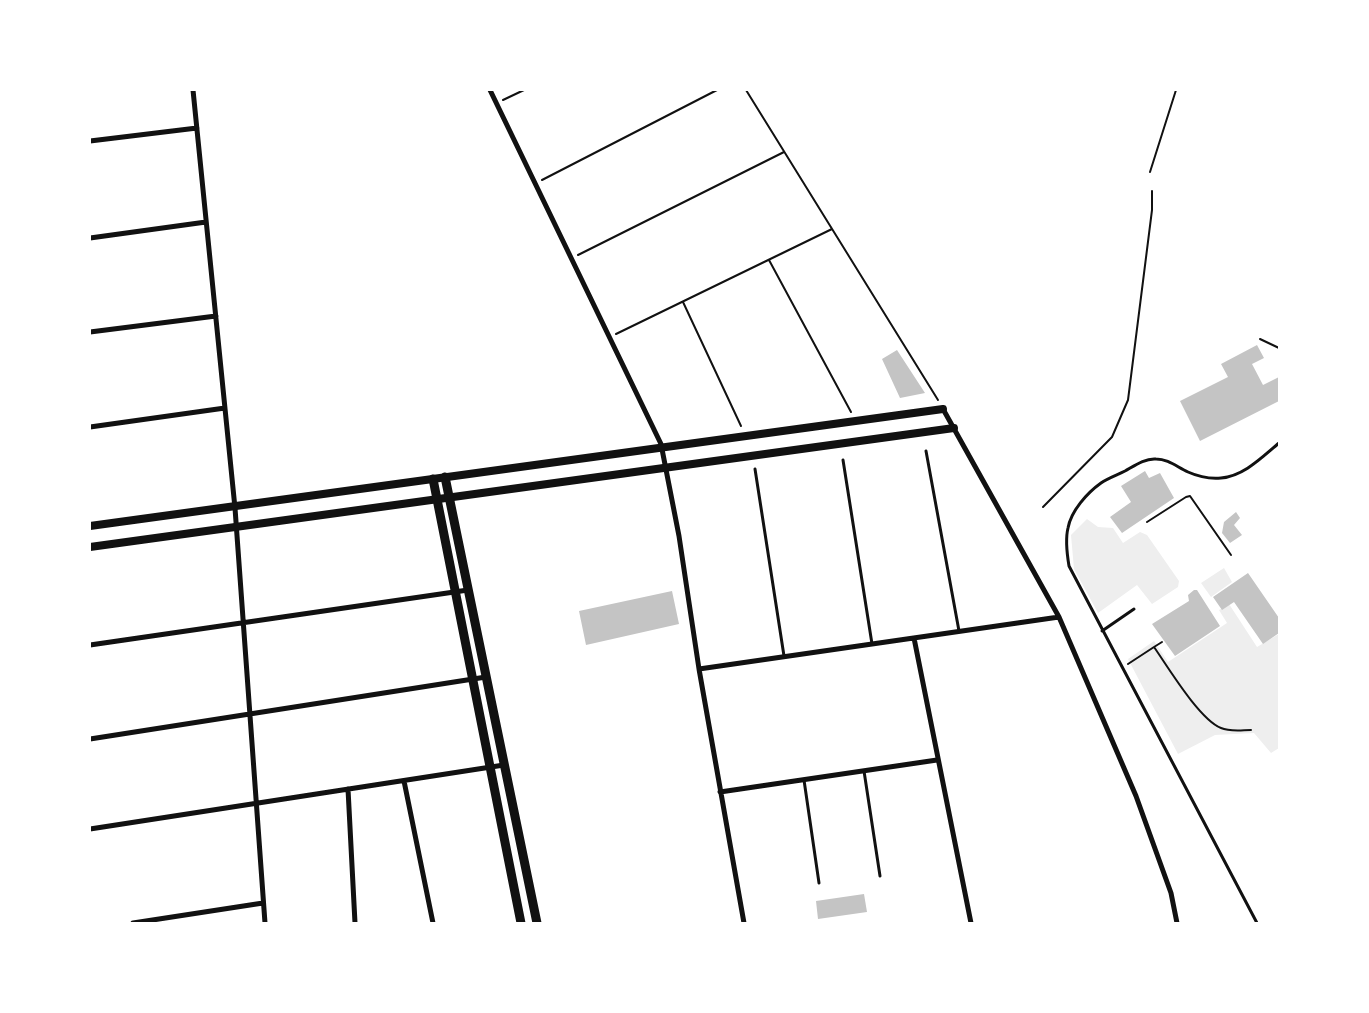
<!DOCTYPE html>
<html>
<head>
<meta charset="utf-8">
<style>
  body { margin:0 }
  #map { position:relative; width:1369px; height:1013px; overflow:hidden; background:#fff; font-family:"DejaVu Sans",sans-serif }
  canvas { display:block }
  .frame { position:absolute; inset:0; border:91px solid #fff; pointer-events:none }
</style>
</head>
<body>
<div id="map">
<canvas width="1369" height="1013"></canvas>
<div class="frame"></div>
</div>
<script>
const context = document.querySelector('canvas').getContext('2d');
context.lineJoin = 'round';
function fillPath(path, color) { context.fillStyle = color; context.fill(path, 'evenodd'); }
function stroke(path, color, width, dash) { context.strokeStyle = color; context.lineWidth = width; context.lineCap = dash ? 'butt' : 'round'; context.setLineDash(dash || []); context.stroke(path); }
const green = new Path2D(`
  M1087 519 1098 527 1113 528 1123 543 1140 532 1147 535 1179 581 1178 587 1152 604 1137 585 1098 613 1074 569 1071 535Z
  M1224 568 1232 582 1211 597 1201 583Z
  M1229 604 1257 647 1279 634V748L1271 753 1254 733 1215 735 1178 754 1128 659 1154 641 1168 662 1227 623 1219 610Z`);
const building = new Path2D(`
  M1257 345 1264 358 1252 364 1263 385 1279 377V401L1200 441 1180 401 1228 377 1221 364Z
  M897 350 925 393 900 398 882 359Z
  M1145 471 1149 478 1160 473 1174 498 1122 533 1110 517 1131 502 1121 486Z
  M1236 512 1240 518 1234 525 1242 535 1230 543 1222 533 1224 522Z
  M1248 573 1279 618V633L1263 644 1234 602 1222 610 1213 597Z
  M1194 590H1197L1220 626 1175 656 1152 624 1189 601 1188 595Z
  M672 591 679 624 586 645 579 611Z
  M864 894 867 912 818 919 816 901Z`);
const path = new Path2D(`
  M746 90 938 400
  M503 100 524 90
  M1150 172 1176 90
  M542 180 717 90
  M578 255 784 152
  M769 260 851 412
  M683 302 741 426
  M616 334 832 229
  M1260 339 1279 348
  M1043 507 1112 437 1128 400 1152 210V191
  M1147 522 1186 497 1190 496 1231 555
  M1154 647 1162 642
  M1128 664 1154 647C1168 667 1199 719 1221 728 1230 732 1242 730 1251 730`);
const service = new Path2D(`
  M926 451 959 631
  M843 460 872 644
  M755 469 784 656
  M1102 631 1134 609
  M864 771 880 876
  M804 780 819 883
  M1257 923 1069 566C1067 554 1065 540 1068 528 1071 511 1087 493 1101 483 1108 478 1117 475 1125 471 1134 466 1145 458 1156 459 1168 459 1177 467 1188 472 1197 476 1210 479 1221 478 1244 476 1262 457 1279 443`);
const minor = new Path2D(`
  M193 90 235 508 265 923
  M490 90 661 444 679 536 699 669 744 923
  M90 141 197 128
  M90 238 206 222
  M90 332 216 316
  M943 409 1059 617 1136 796 1171 893 1177 923
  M90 427 225 408
  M914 638 971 923
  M90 645 468 590
  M699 669 1059 617
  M90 739 486 677
  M404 781 433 923
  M348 789 355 923
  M720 792 937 760
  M90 829 504 765
  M133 923 263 903`);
const tertiary = new Path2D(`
  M90 526 943 409
  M90 547 954 428`);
const secondary = new Path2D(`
  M445 477 537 923
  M433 479 521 923`);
fillPath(green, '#eee');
fillPath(building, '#c4c4c4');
stroke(path, '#111', 2);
stroke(service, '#111', 3);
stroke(minor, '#111', 5);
stroke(tertiary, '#111', 8);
stroke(secondary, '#111', 9);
</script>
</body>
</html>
